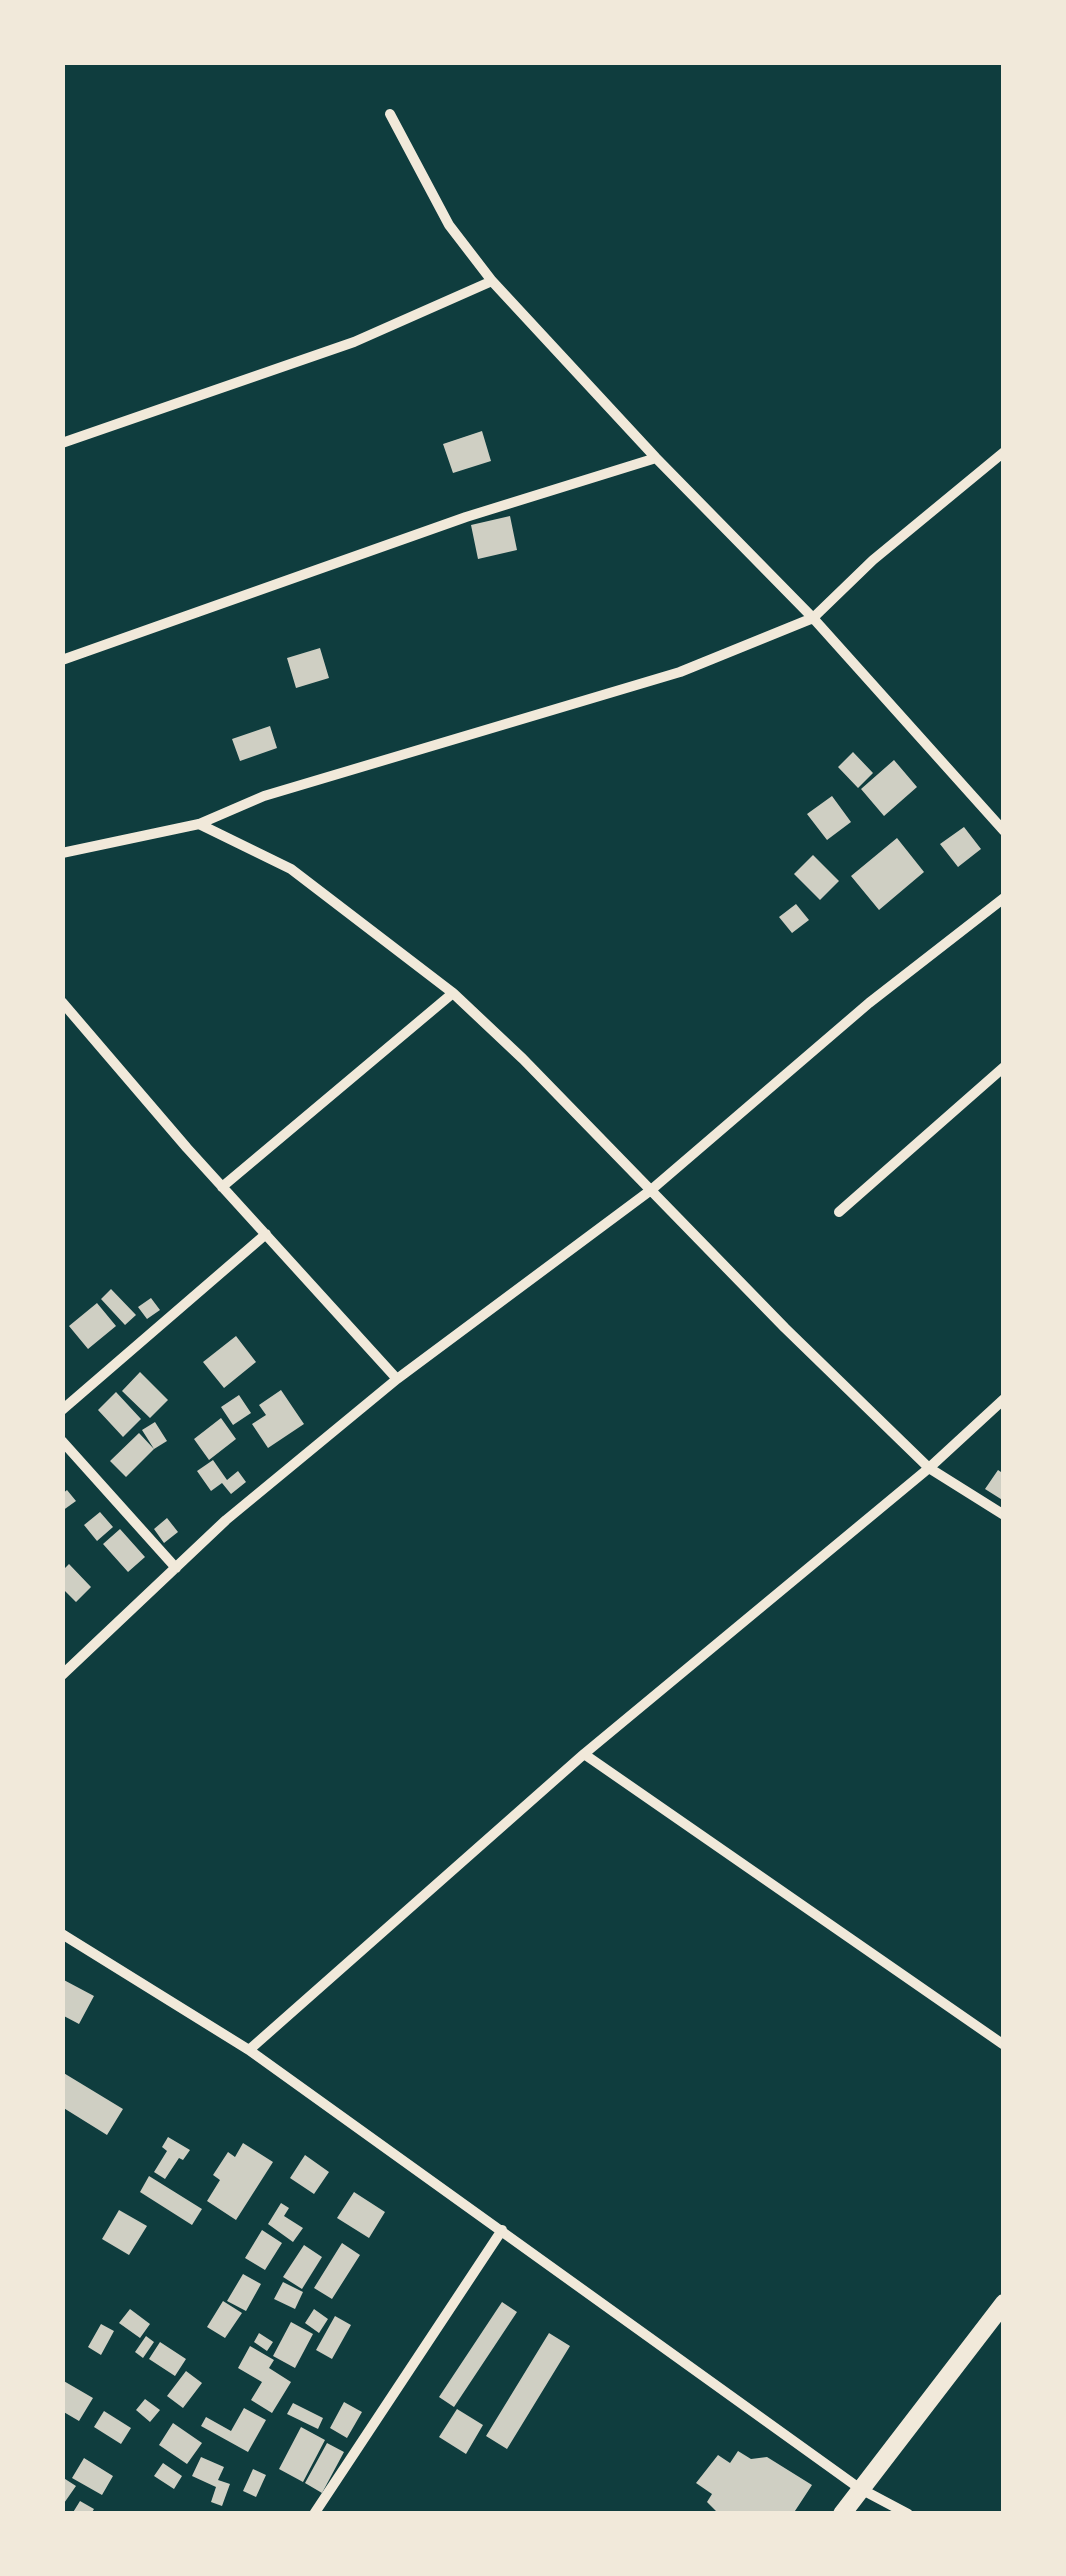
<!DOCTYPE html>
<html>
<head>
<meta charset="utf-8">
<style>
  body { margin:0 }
  #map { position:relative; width:1066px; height:2576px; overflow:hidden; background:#0f3d3e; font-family:"Space Grotesk",sans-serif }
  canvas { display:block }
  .frame { position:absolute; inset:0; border:65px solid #f1e9da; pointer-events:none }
</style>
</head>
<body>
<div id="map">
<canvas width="1066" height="2576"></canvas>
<div class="frame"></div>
</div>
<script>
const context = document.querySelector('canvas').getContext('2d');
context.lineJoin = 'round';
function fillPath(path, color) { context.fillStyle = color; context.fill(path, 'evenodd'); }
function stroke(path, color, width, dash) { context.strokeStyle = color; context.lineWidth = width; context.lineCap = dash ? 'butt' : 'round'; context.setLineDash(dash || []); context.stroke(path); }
const building = new Path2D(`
  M482 431 491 461 453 473 443 444Z
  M510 516 517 550 478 559 471 525Z
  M320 648 329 678 296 688 287 658Z
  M270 726 277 748 240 761 232 739Z
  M853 752 873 773 858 788 838 767Z
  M894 760 917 787 884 816 861 789Z
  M832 796 851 822 827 840 807 814Z
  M964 827 981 849 958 867 940 844Z
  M897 838 924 872 879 910 851 876Z
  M813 855 839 881 820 900 794 874Z
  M796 904 809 920 792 933 779 917Z
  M111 1289 136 1315 125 1325 101 1299Z
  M151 1298 160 1310 147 1319 138 1307Z
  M97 1303 116 1326 88 1349 69 1326Z
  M236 1336 256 1362 224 1388 203 1362Z
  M140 1372 168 1400 150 1418 122 1391Z
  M281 1390 304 1424 268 1448 252 1424 266 1415 259 1405Z
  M116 1392 141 1419 123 1437 98 1410Z
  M239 1395 251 1413 233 1425 221 1407Z
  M221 1418 236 1439 209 1460 194 1439Z
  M155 1422 167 1441 154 1449 142 1430Z
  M139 1433 154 1449 126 1477 110 1461Z
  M213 1460 227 1480 238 1471 246 1482 231 1494 222 1483 211 1491 197 1471Z
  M998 1470 1004 1474V1501L985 1489Z
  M67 1490 76 1501 62 1511V1494Z
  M100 1512 113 1527 97 1541 84 1525Z
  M167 1518 178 1532 164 1543 154 1529Z
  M120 1529 145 1557 128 1572 103 1544Z
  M69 1564 91 1587 76 1602 62 1588V1571Z
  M62 1979 94 1996 79 2024 62 2015Z
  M62 2072 123 2109 107 2135 62 2107Z
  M168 2137 190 2150 183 2160 179 2158 165 2179 154 2172 167 2151 162 2147Z
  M243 2143 273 2162 236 2220 207 2201 220 2180 213 2175 228 2152 235 2157Z
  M305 2155 329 2172 314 2194 290 2178Z
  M149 2176 202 2209 192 2225 140 2192Z
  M354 2192 385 2212 369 2238 337 2218Z
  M281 2203 289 2208 284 2216 303 2228 293 2242 268 2224Z
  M119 2210 147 2226 129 2255 102 2239Z
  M262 2230 282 2243 265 2270 245 2258Z
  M342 2243 360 2255 332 2299 314 2288Z
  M304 2245 322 2257 302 2289 283 2277Z
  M243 2274 261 2284 246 2311 227 2301Z
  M283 2282 303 2292 295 2309 274 2299Z
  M223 2301 242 2313 225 2338 207 2327Z
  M502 2302 517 2312 454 2407 439 2397Z
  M130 2309 150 2324 140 2338 119 2323Z
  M314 2309 328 2319 319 2333 305 2323Z
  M335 2316 351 2325 332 2359 316 2350Z
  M291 2322 313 2334 295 2368 273 2356Z
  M101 2324 114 2331 101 2355 88 2347Z
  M259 2333 273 2342 267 2351 254 2342Z
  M549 2333 570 2346 507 2449 486 2436Z
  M146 2336 154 2342 143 2358 135 2352Z
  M160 2342 186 2359 175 2376 149 2359Z
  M250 2346 274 2360 269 2368 291 2382 272 2413 251 2400 262 2382 238 2368Z
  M186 2371 202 2383 183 2408 167 2396Z
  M62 2380 93 2398 79 2421 62 2411Z
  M145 2399 160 2410 150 2422 136 2410Z
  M344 2402 362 2412 347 2438 330 2428Z
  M293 2403 323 2418 318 2429 287 2414Z
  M244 2408 266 2420 248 2452 201 2426 206 2417 231 2431Z
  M457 2409 483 2425 466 2454 439 2437Z
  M104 2411 131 2428 121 2444 94 2427Z
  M173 2423 202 2443 187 2464 159 2445Z
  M301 2427 325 2440 303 2482 279 2469Z
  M327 2443 344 2452 322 2493 305 2483Z
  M738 2451 751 2459 767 2457 812 2485 793 2514H719L707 2502 712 2494 696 2483 718 2455 730 2463Z
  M201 2457 224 2467 218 2480 230 2484 222 2506 211 2502 216 2487 192 2476Z
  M84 2458 113 2476 102 2495 72 2478Z
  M163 2463 182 2476 174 2489 154 2476Z
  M253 2469 266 2475 256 2497 243 2491Z
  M62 2477 76 2486 62 2506Z
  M80 2501 94 2509 91 2514H72Z`);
const minor = new Path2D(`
  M390 114 449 225 492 281 656 458 813 618 1004 831
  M62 443 354 342 492 281
  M62 660 466 517 656 458
  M199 824 291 869 453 993 523 1059 785 1328 929 1468 1004 1515
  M62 853 199 824 264 796 680 672 813 618 873 560 1004 452
  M62 1002 187 1148 397 1379
  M222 1187 453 993
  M839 1212 1004 1067
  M62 1410 266 1234
  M62 1441 176 1568
  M62 1675 226 1520 397 1379 651 1190 869 1003 1004 898
  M584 1754 1004 2045
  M62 1934 249 2050
  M314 2514 502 2230
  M908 2514 859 2488 249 2050 584 1754 929 1468 1004 1399`);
const primary = new Path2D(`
  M842 2514 1004 2303`);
fillPath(building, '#cfcfc3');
stroke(minor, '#f1e9da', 10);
stroke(primary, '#f1e9da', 18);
</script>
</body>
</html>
